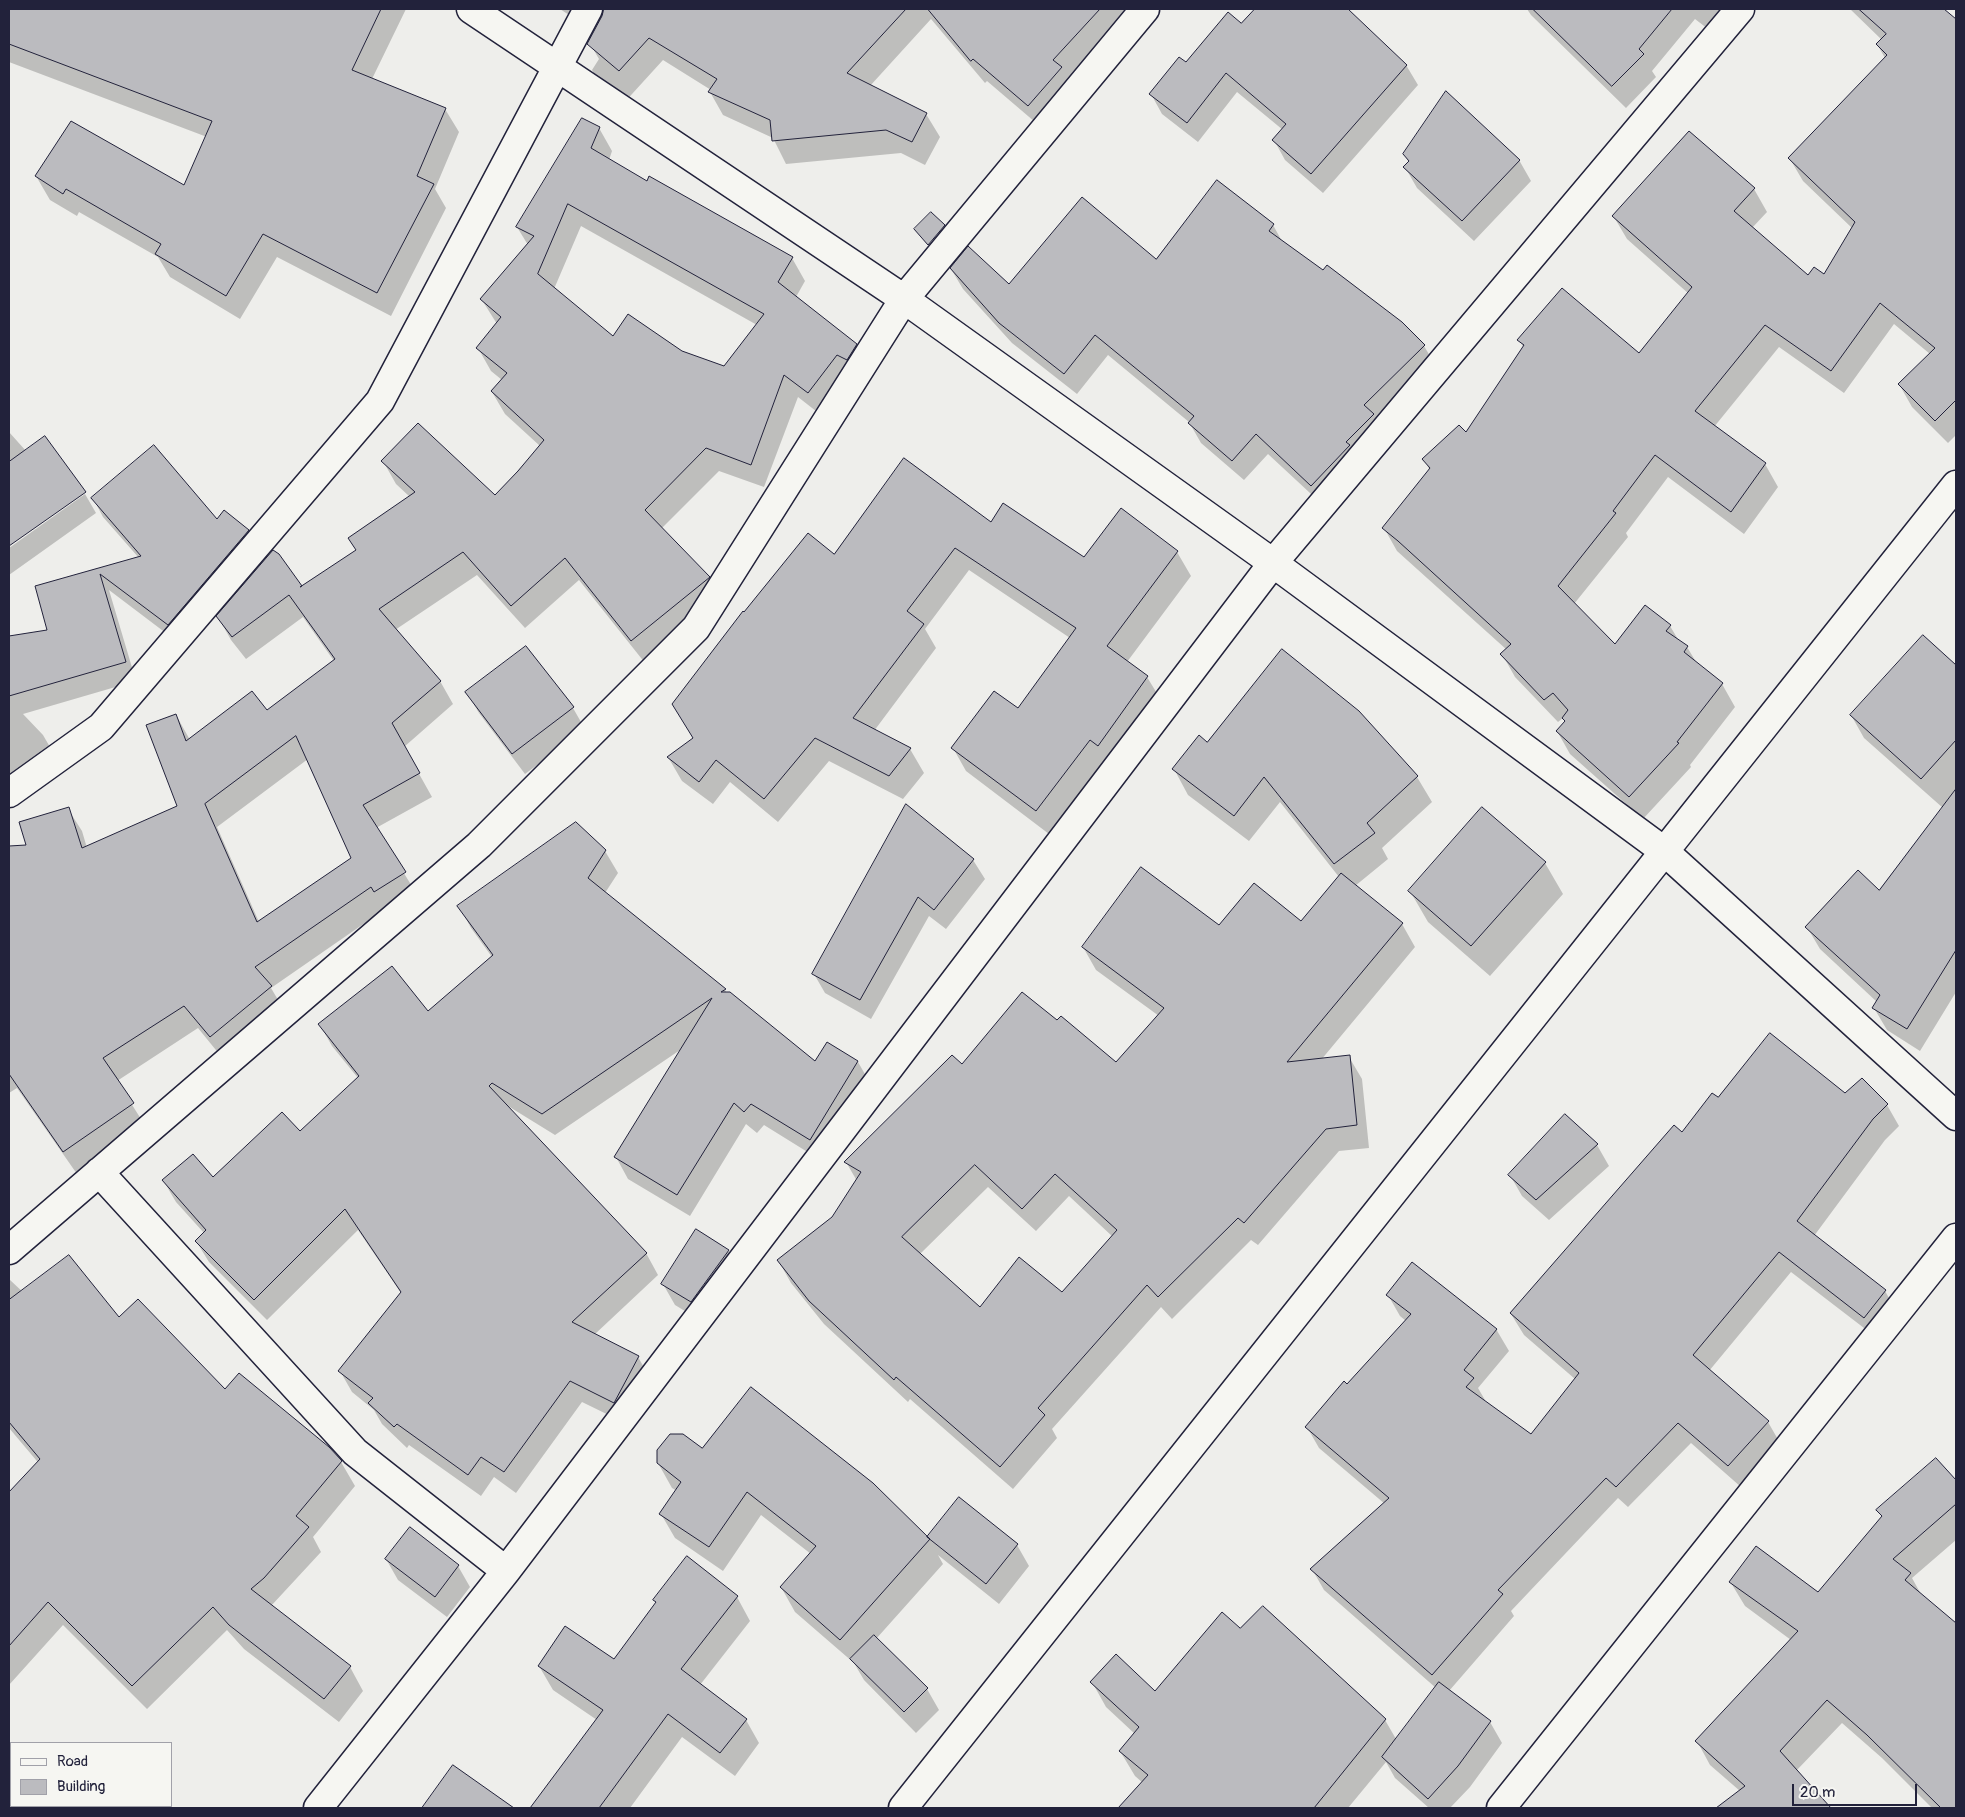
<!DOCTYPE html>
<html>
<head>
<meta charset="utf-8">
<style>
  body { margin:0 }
  #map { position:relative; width:1965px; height:1817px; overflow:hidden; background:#eeeeeb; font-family:Pangolin,sans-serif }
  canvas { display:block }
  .frame { position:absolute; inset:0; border:10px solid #22223b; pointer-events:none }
  .legend { position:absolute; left:10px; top:1742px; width:162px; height:65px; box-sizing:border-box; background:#f6f6f2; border:1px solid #a1a1a9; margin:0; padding:6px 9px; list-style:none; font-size:15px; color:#22223b }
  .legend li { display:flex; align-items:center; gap:10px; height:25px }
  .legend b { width:25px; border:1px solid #a1a1a9 }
  .scale { position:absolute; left:1792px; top:1784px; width:125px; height:22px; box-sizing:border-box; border:2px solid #22223b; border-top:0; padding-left:6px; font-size:15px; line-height:18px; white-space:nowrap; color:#22223b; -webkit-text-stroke:4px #f6f6f2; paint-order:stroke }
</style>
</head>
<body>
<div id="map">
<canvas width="1965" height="1817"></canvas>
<div class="frame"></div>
<ul class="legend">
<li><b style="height:6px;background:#f6f6f2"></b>Road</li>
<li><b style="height:14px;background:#bbbbbf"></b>Building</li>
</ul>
<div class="scale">20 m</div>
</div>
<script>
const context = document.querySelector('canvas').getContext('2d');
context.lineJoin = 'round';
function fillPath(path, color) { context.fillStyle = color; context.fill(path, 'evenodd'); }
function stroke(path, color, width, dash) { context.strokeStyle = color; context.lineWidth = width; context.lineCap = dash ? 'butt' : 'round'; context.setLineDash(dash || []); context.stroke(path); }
const shadow = new Path2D(`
  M9 9H406L372 79 445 109 459 132 435 189 446 208 391 316 277 257 240 319 170 277 158 257 79 212 77 216 50 200 36 176 185 187 207 137 9 62Z
  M560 9H578L572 17Z
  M607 9H613L625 19 631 9H1135L1042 128 987 81 985 83 931 19 870 86 926 114 940 137 925 165 901 153 786 164 773 138 723 115 710 92 711 90 663 60 622 105 606 94 592 70 599 59 589 42Z
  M1256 9H1347L1406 65 1418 85 1323 193 1285 160 1274 140 1283 130 1237 92 1198 142 1162 114 1151 94 1187 64 1241 25Z
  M1527 9H1724L1708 29 1695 19 1652 71 1656 77 1626 108 1531 15Z
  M1850 9H1942L1956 21V435L1948 443 1912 407 1899 384 1930 354 1894 324 1844 393 1779 347 1714 427 1765 464 1778 487 1744 534 1668 477 1626 533 1628 537 1574 604 1615 646 1645 607 1670 626 1679 641 1687 647 1698 665 1722 684 1735 707 1690 765 1691 767 1643 819 1570 754 1557 731 1566 722 1563 718 1558 722 1515 677 1502 654 1507 650 1397 551 1384 528 1430 471 1424 459 1466 434 1524 348 1519 340 1639 355 1689 294 1627 239 1614 217 1754 189 1767 212 1752 228 1809 277 1824 276 1852 228 1803 181 1790 159 1885 58 1877 44 1882 40Z
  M599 128 612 151 609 160 647 182 792 258 805 281 796 297 856 344 870 368 821 415 798 397 764 487 719 471 661 529 709 578 722 601 645 663 579 580 525 628 477 575 395 630 440 681 453 704 404 747 432 797 376 828 418 896 385 909 271 988 284 1010 224 1060 198 1028 117 1081 146 1127 77 1174 17 1088 9 1093V852L29 849 68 809 82 831 87 848 178 807 176 715 190 740 267 712 334 661 303 617 246 659 231 640 218 617 301 588 357 551 410 497 396 484 383 461 495 496 540 446 505 414 492 392 502 380 491 371 478 348 497 324 482 300 528 245 517 227ZM581 226 757 325 724 367 681 352 613 338 554 289ZM308 759 353 858 259 922 217 827Z
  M1404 154 1519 160 1531 181 1474 241 1417 188 1405 167 1409 163Z
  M1273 225 1283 243 1424 346 1436 366 1324 506 1268 454 1244 480 1201 443 1189 422 1108 355 1077 394 1012 343 963 289 951 269 1009 285 1156 261Z
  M9 432 26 451 84 491 9 545Z
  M85 494 96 513 9 575V548Z
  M93 498 217 520 248 531 259 550 179 643 109 590 136 681 23 714 43 735 54 754 9 799V637L49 631 36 587 139 558 103 517Z
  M1121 510 1177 552 1191 576 1127 662 1147 677 1161 700 1049 834 966 771 953 748 1018 710 1070 638 969 570 925 629 936 648 874 731 910 749 924 773 903 799 829 761 778 822 730 782 713 804 682 781 668 757 694 739 834 555 991 524 1084 558Z
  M1923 637 1956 666V992L1920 1051 1887 1030 1874 1008 1877 1002 1820 949 1807 927 1879 891 1943 808 1864 738 1851 715Z
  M525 648 573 708 585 729 525 774 479 713 467 693Z
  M1207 743 1417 777 1432 802 1382 848 1388 859 1355 886 1402 924 1415 947 1321 1060 1349 1057 1362 1079 1369 1148 1339 1151 1258 1245 1251 1240 1172 1319 1161 1307 1052 1429 1057 1438 1013 1489 910 1399 908 1402 824 1324 791 1283 778 1260 833 1218 857 1181 846 1162 962 1066 1058 1022 1116 1064 1159 1016 1096 970 1083 947 1220 927 1301 923 1339 877 1280 802 1249 841 1188 795 1174 769ZM988 1187 1036 1231 1069 1196 1113 1237 1062 1294 980 1309 919 1255Z
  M906 806 973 860 985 879 946 929 929 916 871 1019 825 993 814 974Z
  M576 823 605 851 618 873 605 893 725 990 727 993 816 1063 827 1044 858 1062 870 1083 822 1161 764 1125 757 1133 746 1124 690 1216 628 1179 616 1157 683 1048 555 1135 508 1106 646 1253 658 1275 594 1335 638 1357 650 1378 627 1424 582 1402 516 1493 494 1477 481 1496 409 1445 407 1448 382 1424 374 1410 352 1392 340 1371 401 1293 358 1230 267 1320 209 1262 196 1241 204 1233 176 1202 163 1180 213 1178 300 1132 358 1078 332 1046 320 1025 428 1013 492 957 471 928 459 906Z
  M1545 863 1563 894 1490 976 1428 922 1410 891Z
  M1862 1079 1887 1105 1899 1126 1885 1140 1814 1236 1885 1291 1897 1312 1877 1338 1791 1272 1709 1371 1768 1422 1780 1443 1741 1487 1691 1443 1628 1507 1618 1498 1511 1611 1514 1616 1449 1691 1490 1722 1502 1743 1470 1787 1450 1808H1429L1395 1778 1386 1762 1348 1808H1120L1143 1783 1135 1776 1120 1751 1135 1734 1106 1707 1092 1682 1155 1692 1240 1629 1385 1720 1396 1739 1436 1688 1324 1590 1312 1569 1385 1504 1319 1448 1307 1427 1406 1321 1400 1316 1388 1295 1496 1329 1509 1351 1478 1388 1485 1400 1484 1402 1531 1436 1575 1379 1524 1335 1511 1314 1682 1133 1718 1099 1845 1095Z
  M1565 1116 1597 1145 1609 1166 1549 1220 1522 1196 1510 1175Z
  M728 1251 741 1272 703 1322 675 1305 663 1284Z
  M9 1279 43 1311 119 1319 226 1391 328 1448 341 1462 355 1486 313 1537 321 1552 271 1606 350 1667 363 1691 339 1722 244 1649 227 1630 147 1709 63 1625 9 1685V1502L98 1586 123 1563 9 1428V1348L14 1344 9 1338Z
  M702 1450 927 1539 1017 1545 1029 1566 999 1604 938 1555 943 1564 876 1639 927 1689 939 1710 916 1733 864 1680 854 1663 795 1612 781 1587 811 1554 761 1515 723 1571 675 1538 661 1514 677 1491 672 1488 658 1463Z
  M1936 1460 1956 1482V1540L1912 1578 1922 1596 1956 1625V1808H1932L1882 1758 1842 1723 1796 1771 1829 1808H1718L1740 1791 1710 1765 1697 1741 1791 1640 1745 1606 1731 1583 1818 1594 1882 1517 1878 1510Z
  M386 1559 458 1566 470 1587 447 1617 398 1580Z
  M737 1597 750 1621 700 1685 746 1720 759 1743 735 1776 682 1737 630 1808H532L597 1720 553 1690 539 1666 614 1661 656 1604 654 1600Z
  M454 1767 512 1808H423Z`);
const building = new Path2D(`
  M9 9H381L352 70 446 108 417 176 434 184 377 293 263 234 226 296 155 254 161 244 66 189 63 194 35 176 71 121 184 185 212 121 9 44Z
  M604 9H906L847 73 927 113 912 142 886 130 772 141 770 120 708 92 717 79 649 38 619 71 587 44 602 16Z
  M928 9H1100L1053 60 1062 67 1028 106 973 59 971 61Z
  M1255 9H1348L1407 65 1311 174 1272 140 1286 124 1226 73 1187 123 1149 94 1179 57 1186 62 1228 12 1241 23Z
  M1533 9H1672L1639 49 1644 54 1612 86Z
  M1859 9H1944L1956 19V400L1935 421 1898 384 1935 348 1880 303 1831 371 1765 325 1695 411 1766 463 1731 512 1655 455 1613 511 1616 513 1558 586 1615 644 1645 605 1671 625 1666 631 1688 646 1684 652 1723 683 1677 742 1679 743 1629 797 1556 731 1565 721 1562 718 1568 710 1553 693 1544 700 1500 654 1511 644 1398 541 1382 528 1430 468 1422 459 1459 425 1466 432 1524 345 1517 340 1562 288 1639 353 1692 287 1612 216 1689 131 1755 188 1734 211 1808 275 1814 267 1824 274 1855 222 1788 158 1887 55 1876 44 1886 34Z
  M1446 91 1520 160 1462 221 1403 167 1409 161 1403 154Z
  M582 118 600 127 591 148 647 181 649 176 793 257 778 282 857 344 847 360 837 355 808 393 784 375 751 465 706 448 645 510 710 577 631 641 565 558 511 606 463 552 379 609 441 681 392 723 420 773 363 805 406 872 374 892 371 887 255 967 272 986 210 1037 184 1006 103 1058 134 1103 63 1152 9 1074V846L26 845 19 822 69 807 82 848 177 806 146 725 176 714 186 741 252 691 267 710 335 659 289 595 232 637 216 616 273 550 279 554 302 586 300 587 356 550 348 538 415 492 381 461 418 423 495 495 518 471 544 440 491 391 507 373 476 348 501 317 480 299 534 236 516 227ZM568 204 764 314 724 366 682 351 628 314 613 336 538 274ZM296 736 351 858 257 922 205 804Z
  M1217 180 1274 224 1269 231 1323 270 1327 265 1402 322 1425 345 1364 405 1374 414 1346 442 1350 445 1311 486 1256 434 1232 461 1188 423 1194 416 1095 335 1064 374 999 323 950 268 968 246 1009 284 1082 197 1156 259Z
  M931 212 945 225 928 245 914 229Z
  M45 436 86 492 9 546V462Z
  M154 445 217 519 224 510 249 530 168 625 100 574 126 662 9 696V636L47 630 35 586 141 556 91 498Z
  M904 458 991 522 1003 503 1084 557 1121 508 1178 551 1107 646 1148 676 1098 746 1090 740 1036 811 951 748 994 691 1018 708 1076 628 955 548 907 611 924 624 853 718 911 748 889 776 815 738 764 799 716 760 699 782 667 757 693 738 672 704 743 611 744 612 808 533 834 554Z
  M1923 635 1956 665V740L1921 779 1850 715Z
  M526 646 574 707 512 754 465 692Z
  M1282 649 1359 711 1418 776 1367 823 1375 833 1334 864 1264 777 1234 816 1172 769 1199 735 1207 742Z
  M1956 789V950L1907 1029 1872 1008 1880 995 1805 927 1858 870 1879 890Z
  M906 804 974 859 934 910 918 897 860 1000 812 974Z
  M1482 807 1546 862 1471 946 1408 891Z
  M576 822 606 850 588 878 726 989 721 992H730L815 1061 827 1042 858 1061 810 1140 751 1104 744 1112 734 1103 677 1195 614 1157 712 998 542 1114 492 1083 489 1086 647 1253 572 1322 639 1356 614 1403 570 1381 504 1472 481 1457 468 1475 397 1424 394 1427 368 1403 373 1398 338 1371 401 1292 345 1209 254 1300 195 1241 206 1230 162 1180 193 1154 213 1177 282 1112 300 1131 359 1076 318 1024 392 966 428 1011 493 955 457 906Z
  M1141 867 1219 925 1254 883 1301 921 1341 873 1403 923 1287 1062 1350 1055 1357 1125 1326 1129 1244 1223 1238 1218 1158 1297 1147 1285 1038 1408 1045 1415 1000 1467 896 1377 894 1380 809 1301 777 1260 832 1217 861 1172 844 1162 952 1055 962 1064 1022 992 1057 1020 1061 1016 1116 1062 1164 1008 1082 947ZM975 1165 1022 1209 1055 1174 1117 1230 1062 1292 1019 1257 980 1307 902 1237Z
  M1770 1033 1845 1093 1862 1078 1888 1104 1873 1119 1797 1221 1886 1290 1864 1318 1779 1252 1693 1355 1769 1421 1728 1466 1678 1423 1616 1487 1606 1478 1498 1590 1503 1594 1432 1675 1310 1569 1389 1498 1305 1427 1344 1381 1347 1384 1411 1314 1386 1295 1412 1262 1497 1329 1464 1370 1474 1378 1466 1387 1531 1434 1579 1373 1510 1313 1674 1125 1682 1132 1712 1093 1718 1097Z
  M1565 1114 1598 1144 1536 1200 1508 1175Z
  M696 1229 729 1250 691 1302 661 1284Z
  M69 1255 119 1317 138 1299 225 1389 239 1373 329 1447 342 1461 296 1516 309 1527 264 1578 251 1589 351 1666 324 1699 229 1625 213 1607 132 1686 48 1602 9 1646V1492L40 1459 9 1422V1300Z
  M751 1387 873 1483 930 1539 840 1640 780 1587 816 1546 747 1492 709 1547 659 1514 681 1482 657 1463V1450L670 1434H683L702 1448Z
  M1936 1458 1956 1480V1504L1893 1559 1911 1573 1905 1580 1956 1623V1808H1941L1867 1735 1827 1700 1780 1751 1831 1808H1716L1745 1786 1695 1741 1798 1631 1729 1582 1756 1546 1818 1592 1882 1516 1876 1510Z
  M959 1497 1018 1544 986 1584 927 1537Z
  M410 1527 459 1565 435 1597 385 1559Z
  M687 1556 738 1596 681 1669 747 1719 720 1753 668 1714 599 1808H530L603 1710 538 1666 565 1626 614 1659 656 1602 653 1600Z
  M1263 1606 1386 1719 1314 1808H1118L1148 1775 1119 1751 1139 1727 1090 1682 1116 1654 1155 1691 1222 1612 1240 1628Z
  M874 1635 928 1688 904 1712 850 1659Z
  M1439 1682 1491 1721 1458 1766 1428 1799 1382 1757Z
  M453 1765 514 1808H422Z`);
const minor = new Path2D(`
  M471 9 904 299 1273 563 1664 851 1956 1116
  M9 793 101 727 380 401 588 9
  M99 1172 355 1452 506 1571
  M9 1250 479 845 696 628 904 299 1145 9
  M9 1788 11 1789
  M41 1806 46 1808
  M318 1808 506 1571 1273 563 1740 9
  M903 1808 1956 485
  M1501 1808 1956 1238`);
fillPath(shadow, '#0003');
fillPath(building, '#bbbbbf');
stroke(building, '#22223b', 1);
stroke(minor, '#22223b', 31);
stroke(minor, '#f6f6f2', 28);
</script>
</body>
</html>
